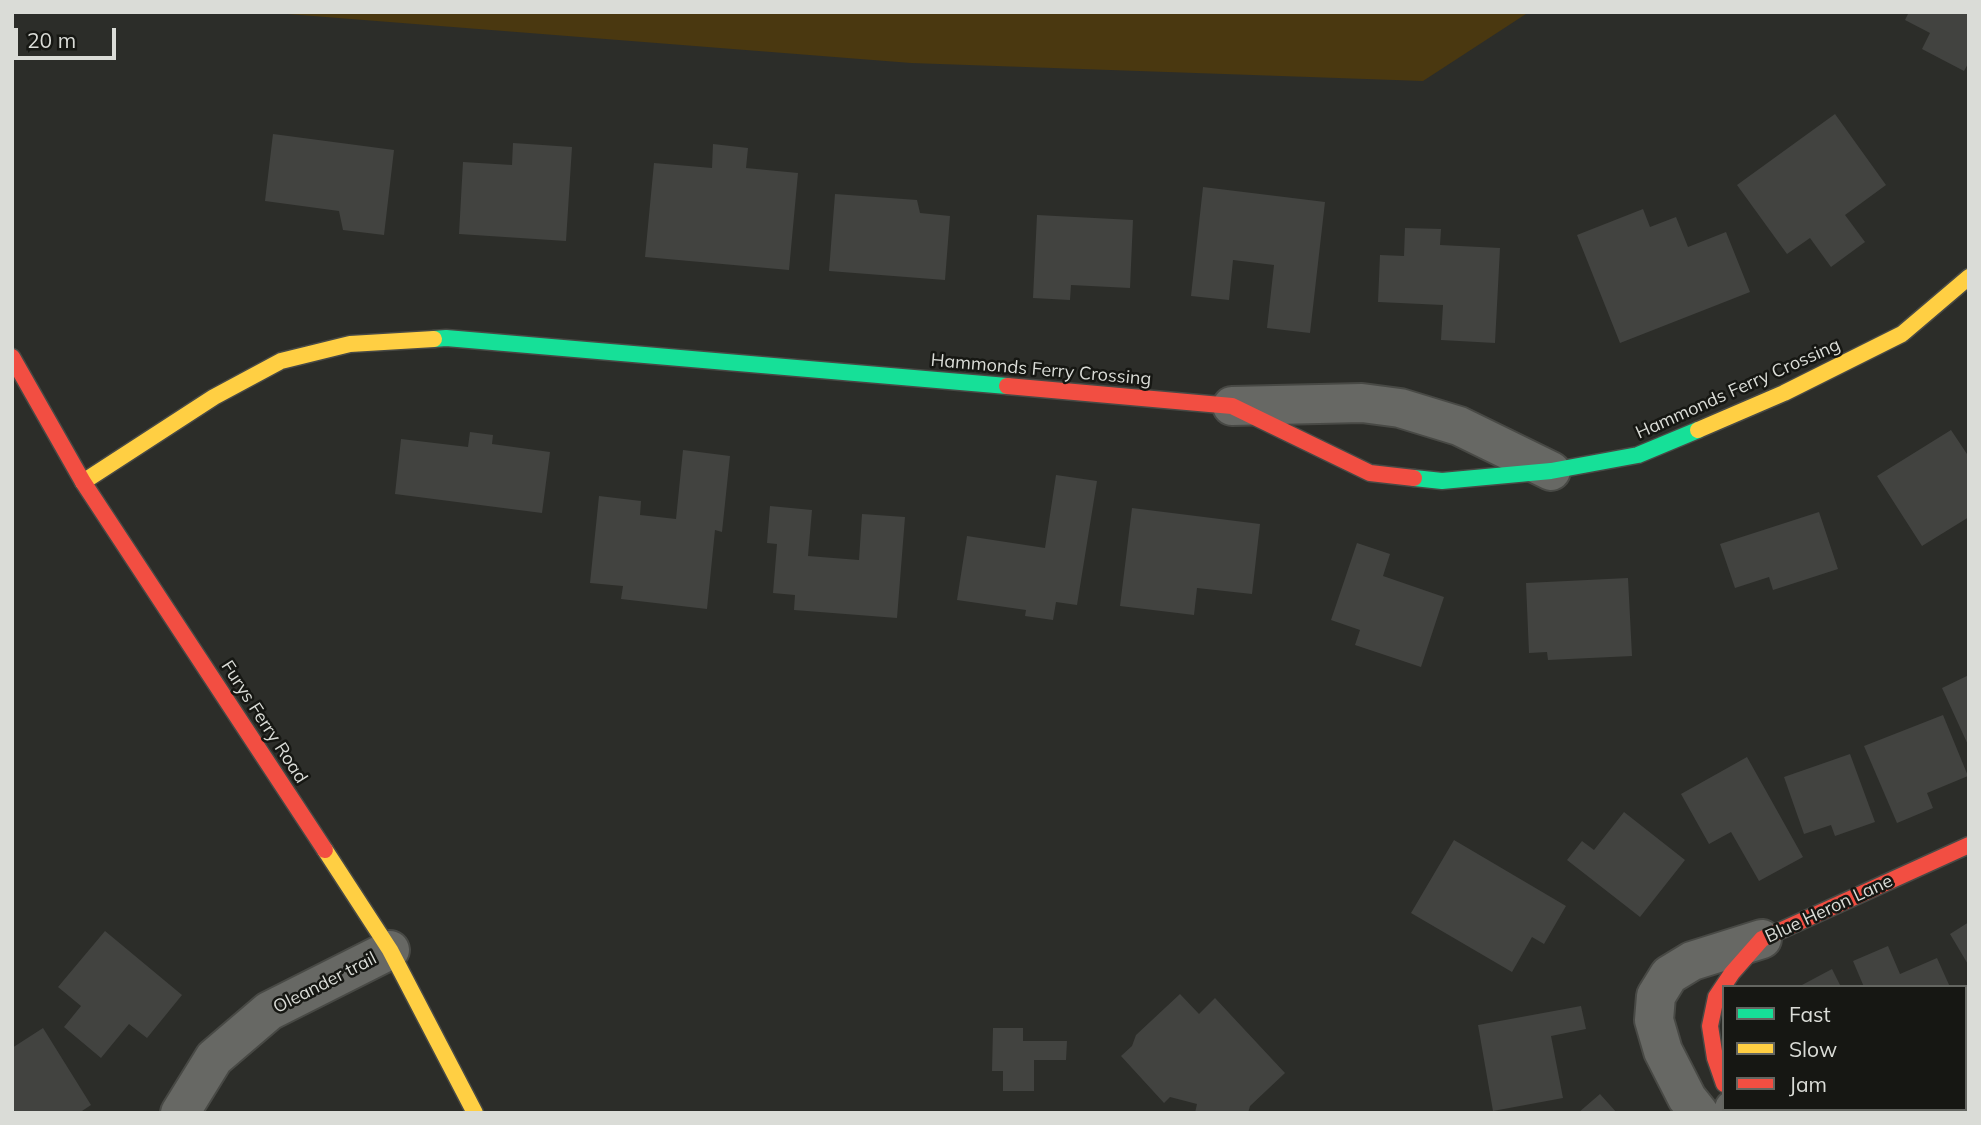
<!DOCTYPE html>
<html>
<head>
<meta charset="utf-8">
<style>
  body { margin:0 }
  #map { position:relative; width:1981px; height:1125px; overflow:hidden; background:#2c2d29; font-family:Mulish,sans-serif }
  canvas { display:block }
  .frame { position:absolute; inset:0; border:14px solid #dadcd7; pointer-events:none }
  .legend { position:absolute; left:1722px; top:985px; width:245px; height:126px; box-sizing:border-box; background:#161713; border:2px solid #646661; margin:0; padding:9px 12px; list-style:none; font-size:21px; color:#dadcd7 }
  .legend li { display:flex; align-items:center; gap:14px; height:35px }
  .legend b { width:35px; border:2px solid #646661 }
  .scale { position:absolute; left:14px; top:28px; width:102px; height:32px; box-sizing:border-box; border:4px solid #dadcd7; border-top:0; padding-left:9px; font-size:21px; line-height:24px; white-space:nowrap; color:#dadcd7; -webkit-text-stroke:5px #161713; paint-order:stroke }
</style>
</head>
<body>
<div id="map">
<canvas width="1981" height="1125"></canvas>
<div class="frame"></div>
<ul class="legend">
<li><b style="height:9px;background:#16e098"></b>Fast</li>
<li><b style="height:9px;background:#ffcf43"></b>Slow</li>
<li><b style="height:9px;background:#f24e42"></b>Jam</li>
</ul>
<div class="scale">20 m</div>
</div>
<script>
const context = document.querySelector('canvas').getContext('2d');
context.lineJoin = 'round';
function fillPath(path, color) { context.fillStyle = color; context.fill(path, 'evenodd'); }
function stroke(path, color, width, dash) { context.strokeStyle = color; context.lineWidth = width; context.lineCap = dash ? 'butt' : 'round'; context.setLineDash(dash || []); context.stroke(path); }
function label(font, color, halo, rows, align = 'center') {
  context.font = font + ' Mulish,sans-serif'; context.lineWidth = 5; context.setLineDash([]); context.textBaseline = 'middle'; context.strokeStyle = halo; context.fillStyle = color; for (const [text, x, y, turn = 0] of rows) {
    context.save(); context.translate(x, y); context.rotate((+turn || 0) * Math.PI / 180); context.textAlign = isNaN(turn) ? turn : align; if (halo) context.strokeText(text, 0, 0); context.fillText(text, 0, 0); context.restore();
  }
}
const green = new Path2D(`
  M262 12H1529L1423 81 911 63Z`);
const building = new Path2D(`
  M1909 12H1969V62L1964 71 1922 49 1930 33 1905 20Z
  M1835 114 1886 185 1845 215 1865 242 1831 267 1810 238 1787 254 1737 185Z
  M273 134 394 150 384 235 343 230 339 211 265 201Z
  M513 143 572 147 566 241 459 234 463 162 512 165Z
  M713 144 748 148 746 168 798 173 789 270 645 257 654 163 712 168Z
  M1203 187 1325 202 1310 333 1267 328 1274 265 1233 260 1229 300 1191 296Z
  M835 194 917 200 920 213 950 216 945 280 829 271Z
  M1643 209 1650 227 1676 217 1688 247 1726 232 1750 292 1620 343 1577 235Z
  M1037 215 1133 220 1130 288 1071 285 1070 300 1033 298Z
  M1405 228 1441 229 1440 245 1500 248 1495 343 1441 340 1443 305 1378 302 1380 255 1404 256Z
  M1951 430 1969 457V517L1922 546 1877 476Z
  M470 432 493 435 492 444 550 452 542 513 395 494 401 439 468 447Z
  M683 450 730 456 722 532 715 530 707 609 621 599 623 586 590 583 599 496 641 501 640 515 676 519Z
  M1056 475 1097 481 1077 605 1056 602 1053 620 1025 616 1026 610 957 600 967 536 1045 548Z
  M770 506 812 510 808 556 859 560 862 514 905 517 897 618 794 610 795 595 773 593 777 544 767 543Z
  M1132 508 1260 524 1252 594 1197 588 1194 615 1120 606Z
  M1819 512 1838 569 1773 590 1769 577 1735 588 1720 544Z
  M1357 543 1390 554 1383 576 1444 597 1421 667 1355 645 1360 630 1331 620Z
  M1628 578 1632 656 1548 660 1547 652 1529 653 1526 583Z
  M1969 675V747L1942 688Z
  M1943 715 1968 776 1927 793 1933 808 1897 823 1864 746Z
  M1850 754 1875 822 1835 836 1831 825 1804 834 1784 777Z
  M1747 757 1803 857 1759 881 1731 832 1709 844 1681 794Z
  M1624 812 1685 860 1640 917 1567 860 1582 841 1594 850Z
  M1454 840 1566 906 1544 944 1532 937 1512 972 1411 913Z
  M1969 922V966L1950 934Z
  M105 931 182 995 147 1038 129 1024 101 1058 64 1027 81 1006 58 987Z
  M1888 946 1900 974 1937 958 1950 987H1864L1853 961Z
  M1832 969 1841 987H1803L1802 985Z
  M1180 994 1199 1014 1215 998 1285 1073 1250 1106 1248 1113H1195L1197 1104 1170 1097 1164 1103 1121 1056 1132 1046 1136 1035Z
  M1581 1006 1586 1029 1551 1036 1563 1098 1493 1111 1478 1025Z
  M43 1028 91 1105 79 1113H12V1048Z
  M993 1028H1023V1041H1067L1066 1060H1034V1091H1003V1071H992Z
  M1600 1094 1617 1113H1578Z`);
const street = new Path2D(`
  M1232 406 1362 403 1400 408 1459 426 1551 471
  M1734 1109 1736 1113
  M180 1113 214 1058 269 1011 390 950
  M1699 1113 1687 1098 1663 1051 1654 1020 1656 996 1669 975 1692 961 1762 939`);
const fast = new Path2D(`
  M434 339 446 338 1007 386
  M1414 478 1442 481 1551 471 1638 455 1698 430`);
const slow = new Path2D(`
  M1698 430 1784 393 1902 334 1969 277
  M83 482 214 397 281 361 350 344 434 339
  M325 850 390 950 475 1113`);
const jam = new Path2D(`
  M12 357 83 482 325 850
  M1007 386 1232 406 1370 473 1414 478
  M1724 1084 1715 1058 1710 1026 1716 997 1732 973 1762 939 1969 845`);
const streetNames = [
  ["Hammonds Ferry Crossing",1041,370,5],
  ["Hammonds Ferry Crossing",1738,389,-24],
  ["Furys Ferry Road",264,722,57],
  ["Blue Heron Lane",1829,909,-25],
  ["Oleander trail",325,983,-27]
];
fillPath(green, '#4a3810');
fillPath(building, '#424340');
stroke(street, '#484945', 42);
stroke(fast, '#484945', 19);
stroke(slow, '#484945', 19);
stroke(jam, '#484945', 19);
stroke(street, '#676864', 38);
stroke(fast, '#16e098', 16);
stroke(slow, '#ffcf43', 16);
stroke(jam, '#f24e42', 16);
label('18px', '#dadcd7', '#161713', streetNames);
</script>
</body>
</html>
